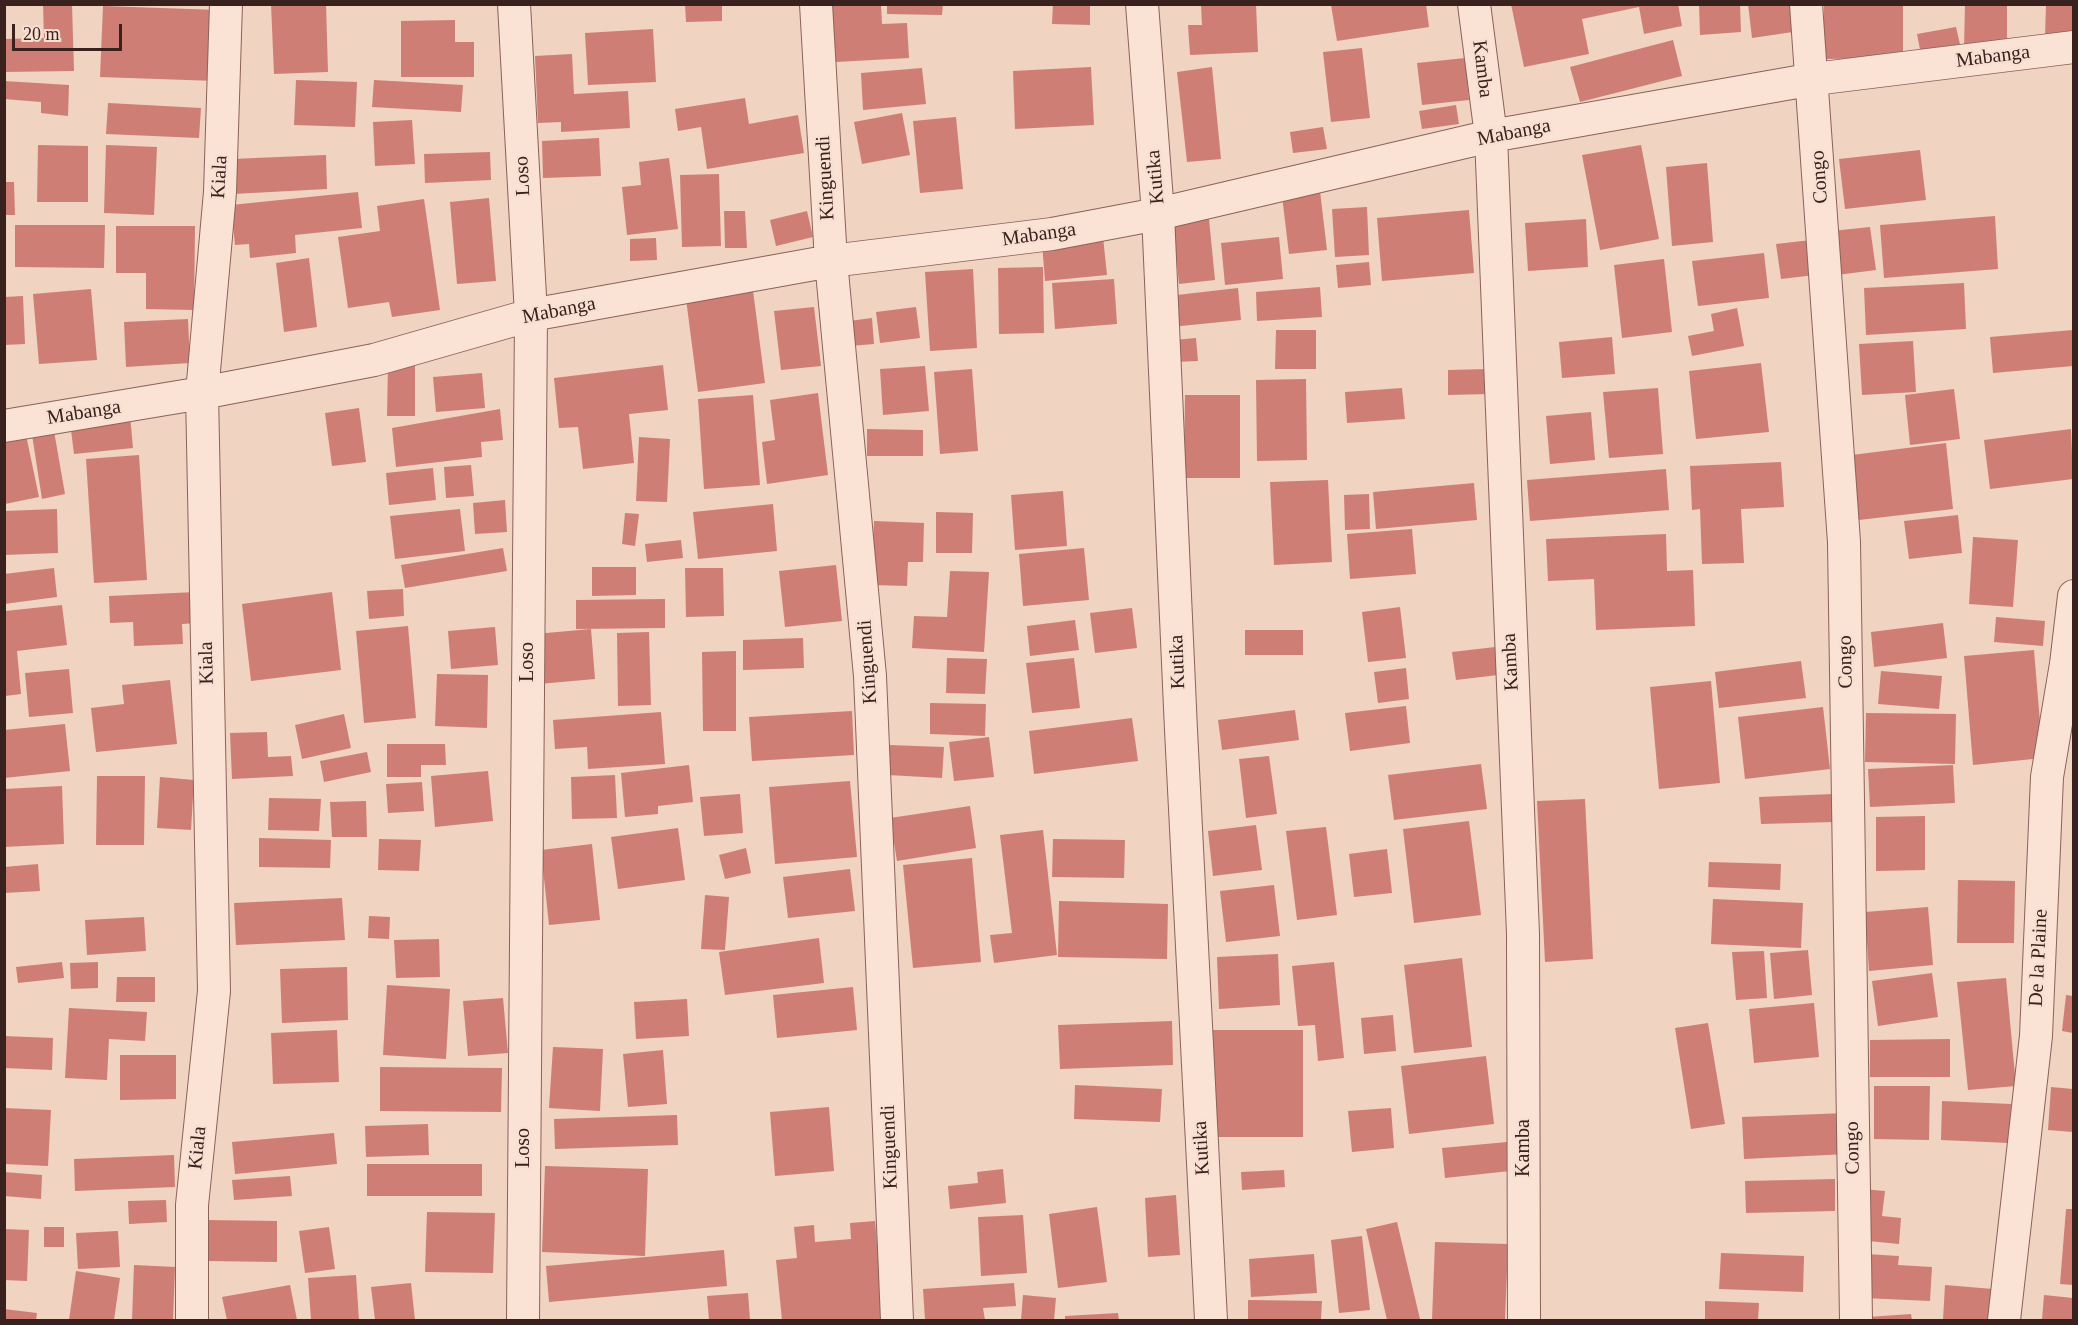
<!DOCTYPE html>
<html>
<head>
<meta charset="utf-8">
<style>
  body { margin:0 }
  #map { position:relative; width:2078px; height:1325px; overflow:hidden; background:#f0d3c1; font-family:Georgia,serif }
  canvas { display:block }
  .frame { position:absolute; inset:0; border:6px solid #39211d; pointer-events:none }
  .scale { position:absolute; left:12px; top:24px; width:110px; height:27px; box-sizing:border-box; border:3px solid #39211d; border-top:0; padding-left:8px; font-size:18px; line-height:21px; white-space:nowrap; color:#39211d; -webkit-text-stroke:4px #f7e0d1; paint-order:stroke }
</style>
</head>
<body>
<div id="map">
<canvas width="2078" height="1325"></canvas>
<div class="frame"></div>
<div class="scale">20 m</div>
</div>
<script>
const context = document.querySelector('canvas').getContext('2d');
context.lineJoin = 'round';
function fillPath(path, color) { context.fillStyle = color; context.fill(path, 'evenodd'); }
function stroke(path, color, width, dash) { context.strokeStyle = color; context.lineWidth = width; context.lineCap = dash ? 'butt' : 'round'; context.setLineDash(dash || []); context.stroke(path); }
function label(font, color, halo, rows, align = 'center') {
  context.font = font + ' Georgia,serif'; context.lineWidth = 5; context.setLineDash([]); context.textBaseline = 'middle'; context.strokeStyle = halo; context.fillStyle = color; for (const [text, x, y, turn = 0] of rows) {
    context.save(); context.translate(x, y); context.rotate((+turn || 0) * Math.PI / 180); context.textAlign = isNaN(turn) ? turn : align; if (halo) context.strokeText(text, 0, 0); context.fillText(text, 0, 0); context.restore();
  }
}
const building = new Path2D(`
  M43 4H72L74 71 4 72V39L44 38Z
  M271 4H326L328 72 274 74Z
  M685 4H722V21L686 22Z
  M832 4H881L882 24 907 23 909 58 836 62Z
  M887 4H943L942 15 887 14Z
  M1053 4H1090V25L1052 24Z
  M1256 4 1258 52 1190 55 1188 25H1202L1201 5Z
  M1426 4 1429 27 1337 41 1331 5Z
  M1511 4H1678L1682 26 1644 34 1639 7 1582 19 1589 54 1524 67Z
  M1699 4H1740L1741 32 1700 35Z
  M1748 4H1790L1793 32 1752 38Z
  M1965 4H2007V48H1964Z
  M2046 4H2073V39L2045 38Z
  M1824 5H1903V58L1824 59Z
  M103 6 219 10 216 81 100 77Z
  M455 20V42H474V77H401V21Z
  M1956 27 1962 53 1922 60 1917 34Z
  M653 29 656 82 588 85 585 33Z
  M1673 40 1682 76 1580 102 1570 67Z
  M1362 48 1370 118 1331 122 1323 52Z
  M572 54 574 94 628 91 630 128 561 132V122L538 123 535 56Z
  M1465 58 1469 100 1422 105 1417 63Z
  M1091 67 1094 125 1015 129 1013 71Z
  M1212 67 1221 159 1187 162 1177 72Z
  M922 68 926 104 863 110 861 73Z
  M296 80 357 82 355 127 294 125Z
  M374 80 463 85 461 112 372 107Z
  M4 81 69 85 68 116 41 113V102L4 99Z
  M745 98 749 124 798 115 804 153 707 169 701 127 678 131 675 109Z
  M108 103 201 108 199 138 106 134Z
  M1456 105 1459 124 1422 129 1419 111Z
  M902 113 910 155 862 164 854 122Z
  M956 117 963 189 920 193 913 121Z
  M412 120 415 164 375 166 373 122Z
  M1323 127 1327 149 1293 153 1290 132Z
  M599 138 601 176 543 178 542 141Z
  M38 145 88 146V202H37Z
  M106 145 157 147 154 215 104 213Z
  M1641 145 1659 239 1600 250 1582 155Z
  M1920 150 1926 200 1845 209 1839 159Z
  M490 152 491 180 425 183 424 154Z
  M326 155 327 189 233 194 232 159Z
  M669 158 678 229 627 235 622 187 641 185 639 162Z
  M1707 163 1713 242 1672 246 1666 167Z
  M719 174 721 246 682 247 680 175Z
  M4 182H14L15 215H4Z
  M1320 191 1327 250 1289 254 1282 196Z
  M358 192 362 228 295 235 296 253 250 258 249 244 235 245 231 205Z
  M489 198 496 281 457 284 450 202Z
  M424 199 440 310 392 317 389 302 348 308 338 237 380 231 377 206Z
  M1367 207 1369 255 1335 257 1332 209Z
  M1469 210 1474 273 1382 281 1377 218Z
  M724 211H745L747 248H725Z
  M807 211 813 237 776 246 770 220Z
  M1995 216 1998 269 1884 278 1880 225Z
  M1209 219 1215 280 1179 284 1173 223Z
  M1586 219 1588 267 1528 271 1525 223Z
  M15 225H105L104 268 15 267Z
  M116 226H195L194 310 146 309V273H116Z
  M1870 227 1876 270 1837 275 1832 231Z
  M1103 237 1107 275 1045 281 1042 243Z
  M1279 237 1283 279 1225 285 1221 243Z
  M656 238 657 260 630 261V239Z
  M1811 240 1815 275 1781 279 1776 244Z
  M1764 253 1769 298 1698 306 1692 261Z
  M309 258 317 327 284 332 276 263Z
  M1664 259 1672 332 1622 338 1614 265Z
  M1369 262 1371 285 1338 288 1336 265Z
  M1043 267 1044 333 999 334 998 268Z
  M973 269 977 348 930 351 925 272Z
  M1114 279 1117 324 1055 329 1052 283Z
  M752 283 765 383 698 392 685 291Z
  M1964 283 1966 329 1866 335 1864 288Z
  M1320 287 1322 317 1257 321 1256 292Z
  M1238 288 1241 320 1171 327 1168 296Z
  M91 289 97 360 39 364 33 294Z
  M23 296 25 344 4 345V297Z
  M814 307 821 366 781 370 774 311Z
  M916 307 920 338 880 343 876 312Z
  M1737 308 1744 346 1692 356 1688 336 1714 331 1711 314Z
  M872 318 874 344 850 346 849 321Z
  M188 319 190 363 126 367 124 322Z
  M1276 330H1316V369H1275Z
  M2073 330V366L1993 373 1990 337Z
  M1612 337 1615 374 1562 378 1559 342Z
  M1196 338 1198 361 1175 362 1174 340Z
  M1913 341 1916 392 1862 395 1859 344Z
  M388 363H415V416H387Z
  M1761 363 1769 432 1696 439 1689 371Z
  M663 365 668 410 629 414 634 463 583 469 578 427 559 428 554 378Z
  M925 366 929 411 883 415 880 369Z
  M972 369 978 451 940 454 934 372Z
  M1488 369V394L1448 395V370Z
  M482 373 485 408 436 412 433 377Z
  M1306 379 1307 460 1257 461 1256 380Z
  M1402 388 1405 419 1347 423 1345 392Z
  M1658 388 1663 454 1609 458 1603 392Z
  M1954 389 1960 439 1910 445 1905 395Z
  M818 393 828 475 767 484 762 442 775 440 770 400Z
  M753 395 760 485 704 489 698 399Z
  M1185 395H1240V478H1184Z
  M359 408 366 462 332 466 325 413Z
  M500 409 503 440 481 442 482 457 396 467 392 428Z
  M1591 412 1595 460 1550 464 1546 416Z
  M130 415 133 448 74 454 70 422Z
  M867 429 923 430V456H867Z
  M2071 429 2073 479 1990 489 1984 440Z
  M54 431 65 494 42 499 32 435Z
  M26 435 39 497 5 504 4 439Z
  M639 437 670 439 667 502 636 501Z
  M1946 443 1953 509 1859 520 1852 455Z
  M139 455 147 580 94 583 86 459Z
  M1781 462 1784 507 1741 509 1744 563 1702 564 1700 509 1692 510 1690 466Z
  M471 465 474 496 446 498 444 467Z
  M433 468 436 500 389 505 386 473Z
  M1666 469 1669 510 1530 521 1527 480Z
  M1328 480 1332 562 1274 565 1270 482Z
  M1474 483 1477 520 1376 529 1373 492Z
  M1063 491 1067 546 1015 550 1011 495Z
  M1369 494 1370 529 1345 530 1344 495Z
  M505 500 507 532 475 534 473 503Z
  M773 504 777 551 698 559 693 512Z
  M57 509 58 553 4 555V511Z
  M460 509 465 551 395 559 390 516Z
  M936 512 973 513 972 553H936Z
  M625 513 639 514 635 546 622 544Z
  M1958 515 1962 553 1909 559 1904 521Z
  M874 521 924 523 923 562H908L907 586 871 585Z
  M1412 529 1416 574 1350 579 1347 534Z
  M1666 534 1667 571 1693 570 1695 626 1596 630 1594 579 1548 581 1546 539Z
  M1973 537 2018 540 2013 607 1969 604Z
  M681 540 683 558 647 562 645 544Z
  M503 548 507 571 405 588 401 565Z
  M1084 548 1089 600 1023 606 1019 554Z
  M836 565 842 621 785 627 779 571Z
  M592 567H636V595L592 596Z
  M54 568 57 597 4 604V574Z
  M685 568H723L724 616 686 617Z
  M950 571 989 572 984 652 912 648 914 616 947 617Z
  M403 589 404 616 369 619 367 591Z
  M196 592 197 623 182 624 183 644 134 646 133 622 110 623 109 596Z
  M332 592 341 670 251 681 242 604Z
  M665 599V628L576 629V600Z
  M62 605 67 645 17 651 21 694 5 696V611Z
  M1400 607 1406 658 1368 662 1362 612Z
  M1132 608 1137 648 1095 653 1090 613Z
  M1996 617 2045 621 2043 646 1994 642Z
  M1075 620 1079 650 1030 656 1027 626Z
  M1943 623 1947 658 1874 667 1871 632Z
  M408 626 416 718 364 723 356 631Z
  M495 627 498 665 451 669 448 631Z
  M591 629 595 679 539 684 535 634Z
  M1245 630H1303V655H1245Z
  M649 632 651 705 618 706 617 633Z
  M803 638 804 668 743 670V640Z
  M1495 647 1498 675 1456 680 1452 652Z
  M2034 650 2043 758 1973 765 1964 656Z
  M736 651V731H703L702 652Z
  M947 658 987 659 985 694 946 693Z
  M1074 658 1080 708 1032 713 1026 663Z
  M1801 661 1806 698 1719 708 1715 672Z
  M1406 668 1409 699 1378 703 1374 672Z
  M69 669 73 713 29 717 25 673Z
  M1881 671 1942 676 1939 709 1878 704Z
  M437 674 488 675 487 728 435 726Z
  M170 680 177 744 96 752 91 708 124 704 122 685Z
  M1711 681 1720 783 1659 789 1650 687Z
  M930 703 986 704 985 736 930 734Z
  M1406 706 1410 743 1350 751 1345 713Z
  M1823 707 1830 769 1745 779 1738 717Z
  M1295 710 1299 740 1222 750 1218 720Z
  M852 711 854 755 752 761 749 717Z
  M661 712 665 764 588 769 587 747 555 749 553 720Z
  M1866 713 1956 714 1955 764 1865 762Z
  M344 714 351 748 302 759 295 725Z
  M1132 718 1138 761 1034 774 1029 731Z
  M65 724 70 771 4 778V730Z
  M267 732 268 757 291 756 293 776 232 779 230 733Z
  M989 737 994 777 954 781 949 742Z
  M387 744H445L446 765H421V777H387Z
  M889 745 944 747 942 778 888 775Z
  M367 752 371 772 324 782 320 761Z
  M1269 756 1277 814 1246 818 1239 759Z
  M1481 764 1487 809 1394 820 1388 775Z
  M689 765 693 802 658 806V814L625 817 621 773Z
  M1953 765 1955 803 1870 807 1868 769Z
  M488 771 493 821 435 827 431 776Z
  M615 775 617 818 572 819 571 777Z
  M97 776H145L144 845H96Z
  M160 777 194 780 191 830 157 828Z
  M850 781 857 857 775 864 769 787Z
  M422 782 424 811 388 813 386 784Z
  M62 786 64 844 4 847V789Z
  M740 794 743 833 704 836 700 797Z
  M1833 794 1834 822 1761 824 1759 797Z
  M269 798 321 799 319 831 268 830Z
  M1585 799 1593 959 1545 962 1537 801Z
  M366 801 367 837H332L330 802Z
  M970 806 976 848 897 861 890 818Z
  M1925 816V870L1876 871V817Z
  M1469 821 1481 915 1414 923 1403 829Z
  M1256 825 1262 870 1213 876 1208 831Z
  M1326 827 1337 915 1297 920 1286 831Z
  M678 828 685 880 618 889 611 837Z
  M1043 830 1057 955 994 963 990 935 1012 933 1000 835Z
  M259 838 331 840 330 868 259 867Z
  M379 839 421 840 419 871 378 870Z
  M1053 839 1125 840 1124 878 1052 877Z
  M592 844 600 920 549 925 541 850Z
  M746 848 751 873 725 879 719 855Z
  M1387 849 1392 893 1354 897 1349 854Z
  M972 858 981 962 913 968 903 865Z
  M1709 862 1781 864 1780 890 1708 887Z
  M38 864 40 891 4 893V867Z
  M850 869 855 911 788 918 783 877Z
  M1958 880 2015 881 2014 943H1957Z
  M1274 885 1280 936 1226 942 1220 891Z
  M705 895 729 897 725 950 701 949Z
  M342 898 345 940 236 945 234 903Z
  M1713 899 1803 903 1801 948 1711 944Z
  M1059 901 1168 904 1167 959 1058 957Z
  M1928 907 1933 965 1869 971 1865 912Z
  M369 916 390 917 389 939 368 938Z
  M144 917 146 951 87 955 85 920Z
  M819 938 824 983 725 995 719 952Z
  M439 939 440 977 396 978 394 940Z
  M1808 950 1812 995 1774 999 1770 953Z
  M1764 951 1767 998 1736 1000 1732 952Z
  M1278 954 1280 1005 1219 1009 1217 957Z
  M1462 958 1472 1047 1414 1053 1404 965Z
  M62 962 64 978 18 983 16 967Z
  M98 962V988L71 989 70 963Z
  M1334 962 1344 1058 1318 1061 1315 1025 1298 1026 1292 966Z
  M347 967 348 1020 282 1023 280 969Z
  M1932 973 1938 1017 1878 1026 1872 981Z
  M117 977H155V1002H116Z
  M2006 978 2016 1086 1968 1090 1957 982Z
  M387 985 450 989 446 1059 383 1055Z
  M853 987 857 1030 777 1038 773 995Z
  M2066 995 2073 996V1033L2062 1031Z
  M503 998 508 1053 468 1056 463 1001Z
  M687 999 689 1036 636 1039 634 1002Z
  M1814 1003 1819 1057 1754 1063 1749 1009Z
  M69 1008 147 1012 145 1041 109 1039 107 1080 65 1078Z
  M1393 1015 1396 1051 1364 1054 1361 1018Z
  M1172 1021 1173 1065 1060 1069 1058 1025Z
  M1708 1023 1725 1124 1691 1129 1675 1028Z
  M337 1030 339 1082 273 1084 271 1033Z
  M1213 1030H1303V1137H1213Z
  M4 1036 53 1038 52 1070 4 1068Z
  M1950 1039V1077H1870V1040Z
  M553 1047 603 1049 600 1111 549 1108Z
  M663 1050 667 1104 628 1107 623 1054Z
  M120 1055H176V1099L120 1100Z
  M1486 1056 1494 1124 1409 1134 1401 1066Z
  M380 1067 502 1068 501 1112 380 1111Z
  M1075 1085 1162 1089 1160 1122 1074 1119Z
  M1874 1086H1930L1929 1140 1874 1139Z
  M2051 1087 2073 1089V1132L2048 1130Z
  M1942 1101 2011 1104 2009 1143 1941 1140Z
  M829 1107 834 1171 775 1176 770 1112Z
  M4 1108 51 1110 48 1166 4 1164Z
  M1391 1108 1394 1148 1352 1152 1348 1111Z
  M1846 1113 1848 1154 1744 1159 1742 1117Z
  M677 1115 678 1145 555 1149 554 1119Z
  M428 1124 429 1155 366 1157 365 1126Z
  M334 1133 337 1164 235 1174 232 1142Z
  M1507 1142 1510 1171 1445 1178 1442 1148Z
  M174 1155 175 1187 75 1191 74 1159Z
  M367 1164H482V1196H367Z
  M545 1166 648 1169 645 1256 542 1252Z
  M1003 1169 1006 1203 950 1209 948 1186 978 1183 977 1172Z
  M1284 1170 1285 1187 1242 1190 1241 1172Z
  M4 1172 42 1175 41 1199 4 1196Z
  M290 1176 292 1196 234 1200 232 1180Z
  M1835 1179V1211L1746 1213 1745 1181Z
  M1862 1189 1885 1191 1882 1216 1901 1218 1899 1244 1858 1240Z
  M1176 1195 1180 1255 1148 1257 1145 1198Z
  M166 1200 167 1222 129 1224 128 1201Z
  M1097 1207 1107 1282 1058 1288 1049 1214Z
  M2066 1209H2073V1285L2060 1284Z
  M427 1212 495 1213 493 1273 425 1272Z
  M1023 1215 1027 1273 981 1276 978 1217Z
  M207 1220 277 1221V1262L206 1261Z
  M875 1221 884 1320H782L776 1260 797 1258 794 1227 814 1225 815 1242 851 1239 850 1223Z
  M1397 1222 1420 1319 1415 1320H1387L1366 1229Z
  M44 1227H64V1247H44Z
  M329 1227 335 1269 305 1273 299 1231Z
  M4 1229 29 1230 27 1281 4 1280Z
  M118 1231 120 1267 78 1269 76 1233Z
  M1362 1236 1370 1310 1339 1313 1331 1240Z
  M1435 1242 1508 1244 1505 1320H1432Z
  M724 1250 727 1286 549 1302 546 1266Z
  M1721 1253 1804 1256 1803 1292 1719 1289Z
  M1314 1254 1317 1293 1251 1297 1249 1259Z
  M1866 1254 1899 1256 1898 1265 1932 1267 1930 1301 1864 1298Z
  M134 1265 175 1267 173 1320H132Z
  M76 1271 120 1278 114 1320H69Z
  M356 1275 359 1320H311L308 1278Z
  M411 1283 415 1320H375L371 1287Z
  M1014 1283 1016 1306 983 1308 985 1320H925L923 1289Z
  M290 1285 297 1320H227L222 1297Z
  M1945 1285 1993 1289 1991 1320H1943Z
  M748 1293 750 1320H709L707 1296Z
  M1023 1295 1056 1298 1054 1320H1021Z
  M2044 1295 2073 1298V1320H2042Z
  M1248 1300 1322 1301 1321 1320H1248Z
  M1705 1301 1759 1303 1758 1320H1705Z
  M4 1309 37 1313 36 1320H4Z
  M1118 1313 1119 1320H1065V1316Z
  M1911 1314 1912 1320H1868V1317Z`);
const minor = new Path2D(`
  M514 4 531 315 523 1320
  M816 4 831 261 870 676 897 1320
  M1142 4 1158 214 1181 730 1211 1320
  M1474 4 1491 136 1523 934 1524 1320
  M1806 4 1844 542 1856 1320
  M4 426 202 393 374 360 531 315 831 261 1052 234 1158 214 1491 136 1814 79 2074 47
  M192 1320V1205L214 991 202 393 220 192 226 4
  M2004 1320 2036 1036 2047 777 2066 664 2074 596`);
const streetNames = [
  ["Mabanga",1993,57,-7],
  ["Kamba",1482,69,83],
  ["Mabanga",1514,133,-11],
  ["Loso",523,176,-93],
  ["Kiala",220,177,-87],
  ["Kutika",1156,177,-95],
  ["Congo",1820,177,-94],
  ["Kinguendi",826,178,-93],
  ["Mabanga",1039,235,-8],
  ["Mabanga",559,311,-11],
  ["Mabanga",84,413,-9],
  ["Loso",528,662,-90],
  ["Kinguendi",868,662,-94],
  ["Kutika",1178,662,-92],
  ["Kamba",1511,662,-93],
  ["Congo",1846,662,-91],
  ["Kiala",207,663,-91],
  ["De la Plaine",2039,958,-87],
  ["Kinguendi",890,1147,-92],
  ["Kiala",198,1148,-84],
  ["Loso",524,1148,-90],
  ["Kutika",1202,1148,-93],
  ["Kamba",1524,1148,-90],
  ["Congo",1853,1148,-91]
];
fillPath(building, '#cf7e75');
stroke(minor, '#8a6258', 34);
stroke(minor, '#fae3d5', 32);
label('20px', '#39211d', '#f7e0d1', streetNames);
</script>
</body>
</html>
